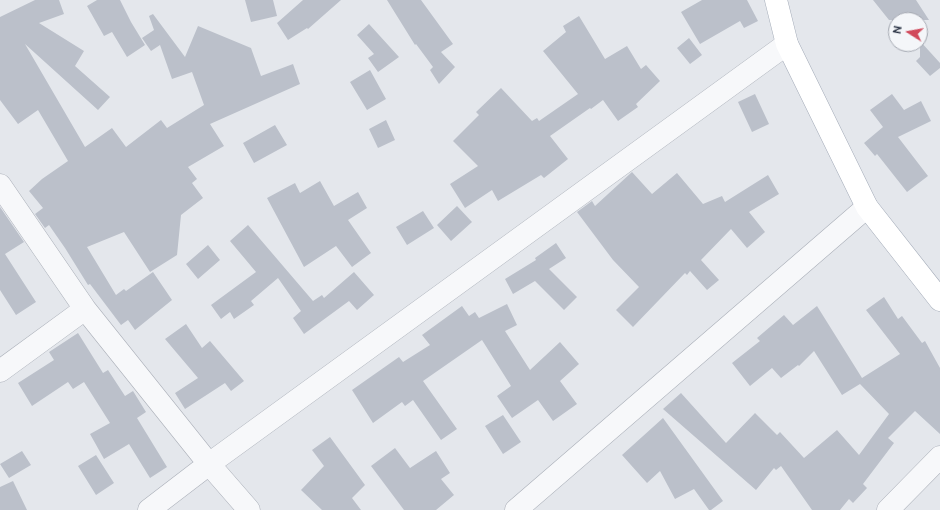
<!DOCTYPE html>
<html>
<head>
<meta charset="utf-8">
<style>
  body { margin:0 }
  #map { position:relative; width:940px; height:510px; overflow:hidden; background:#e4e7ec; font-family:Ubuntu,sans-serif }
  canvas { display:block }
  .north { position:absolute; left:888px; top:12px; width:40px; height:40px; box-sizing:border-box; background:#f4f6f9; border:1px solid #a4a8b1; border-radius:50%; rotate:281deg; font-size:11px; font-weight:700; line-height:16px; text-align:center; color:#2b3445 }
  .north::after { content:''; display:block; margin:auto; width:14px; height:18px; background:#d1495b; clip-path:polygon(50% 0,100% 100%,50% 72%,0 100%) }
</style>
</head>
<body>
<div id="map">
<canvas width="940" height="510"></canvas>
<div class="north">N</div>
</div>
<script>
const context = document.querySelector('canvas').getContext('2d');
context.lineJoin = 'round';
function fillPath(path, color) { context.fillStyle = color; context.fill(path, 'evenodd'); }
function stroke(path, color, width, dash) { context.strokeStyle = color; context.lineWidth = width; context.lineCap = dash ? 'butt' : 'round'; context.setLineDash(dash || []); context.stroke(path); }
const building = new Path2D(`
  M35 0H59L64 14 39 23 84 51 75 66 110 97 98 110 25 44 85 147 112 128 126 147 161 120 167 128 204 105 192 72 172 79 160 45 151 51 142 38 154 30 149 16 153 14 185 57 198 26 251 48 261 76 293 64 300 84 210 124 224 146 188 167 197 179 192 183 203 198 181 215 177 255 150 272 124 232 87 247 116 295 124 289 126 291 153 272 172 300 135 330 128 320 121 325 90 284 88 285 65 248 49 225 45 228 35 214 43 208 29 191 42 179 68 161 38 110 18 124 0 100V17Z
  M97 0H120L131 22 145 45 127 57 112 32 104 36 87 6Z
  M245 0H273L277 16 251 22Z
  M303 0H341L308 29 307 28 288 40 277 23Z
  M387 0H421L453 44 441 52 455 67 439 84 430 70 433 67 416 44 415 45Z
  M702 0H747L758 21 744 28 740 21 700 44 681 12Z
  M873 0H916L929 20H889Z
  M579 16 605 59 627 46 641 69 646 65 660 81 636 104 638 107 618 121 603 100 591 109 590 108 550 136 568 159 544 178 541 175 498 201 492 190 465 208 450 184 478 166 453 141 479 115 476 112 501 88 532 121 537 118 539 121 578 94 543 51 566 32 563 26Z
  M369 24 399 57 378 72 368 58 374 54 357 35Z
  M689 38 702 55 690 64 677 48Z
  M920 41 940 63V68L930 76 916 61 920 57Z
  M370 70 386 99 367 110 350 82Z
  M755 94 769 124 752 132 738 102Z
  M892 94 904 110 921 101 931 121 898 137 928 176 907 192 877 154 875 156 864 143 883 127 870 110Z
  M386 120 395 140 378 148 369 129Z
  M275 125 287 145 254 163 243 143Z
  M632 172 652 194 677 173 703 204 722 196 725 202 768 175 779 194 749 212 765 232 747 248 731 229 701 260 719 280 707 290 690 271 687 275 685 273 633 327 616 310 639 287 613 260 577 212 592 201 595 206Z
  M320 181 334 206 358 192 367 208 348 220 371 253 352 267 336 246 304 267 267 198 295 183 300 193Z
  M457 206 472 222 451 241 437 225Z
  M0 207 24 242 5 254 36 302 16 315 0 290Z
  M423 211 434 228 407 245 396 227Z
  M248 225 313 301 322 295 324 298 354 272 374 295 357 310 349 301 304 334 293 318 301 311 278 278 251 301 254 305 234 319 230 312 221 319 211 305 256 272 230 241Z
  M556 243 566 258 549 269 577 297 564 310 535 281 513 294 505 279 536 260 535 258Z
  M208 245 220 260 198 279 186 264Z
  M884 297 898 319 902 316 922 343 925 341 940 368V434L915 411 888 438 894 443 863 484 867 488 853 503 849 499 840 510H812L781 466 776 470 774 468 756 490 663 409 681 393 726 443 755 413 777 435 780 432 804 458 837 430 859 455 889 414 860 384 842 395 814 351 799 366 798 365 781 378 772 368 750 386 732 363 760 341 757 338 784 315 793 325 817 306 862 378 900 354 866 310Z
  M507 304 517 325 505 331 530 370 560 342 579 364 560 381 577 404 553 421 538 400 512 418 497 396 511 386 482 340 423 381 457 429 441 440 413 400 405 406 402 402 373 423 352 390 399 357 403 362 430 345 422 335 462 306 469 316 475 312 479 318Z
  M186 324 202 348 210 341 244 381 231 391 225 383 185 409 175 393 198 378 165 339Z
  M78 333 103 373 108 370 125 396 133 391 146 412 137 418 167 467 150 478 129 444 104 459 90 434 110 423 84 382 73 389 68 382 32 406 18 383 54 360 49 352Z
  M503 415 521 442 503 454 485 426Z
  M663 418 723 501 711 510H709L694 489 675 499 660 471 647 483 622 455Z
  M330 437 365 485 352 498 361 510H322L301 490 324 466 312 450Z
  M395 448 410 468 436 451 450 473 441 479 454 495 436 510H404L371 466Z
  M22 451 31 465 9 478 0 464Z
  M96 455 114 483 96 495 78 466Z
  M13 481 27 510H0V487Z`);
const minor = new Path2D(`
  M0 185 85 309 209 464 249 510
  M0 371 85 309
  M149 510 209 464 787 44
  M516 510 867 207
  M888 510 940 457`);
const major = new Path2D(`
  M776 0 787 44 867 207 940 300`);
fillPath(building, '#bbc0ca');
stroke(minor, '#a9aeb7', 23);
stroke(major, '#a3abb8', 23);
stroke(minor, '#f7f8fa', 22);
stroke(major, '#fff', 22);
</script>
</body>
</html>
